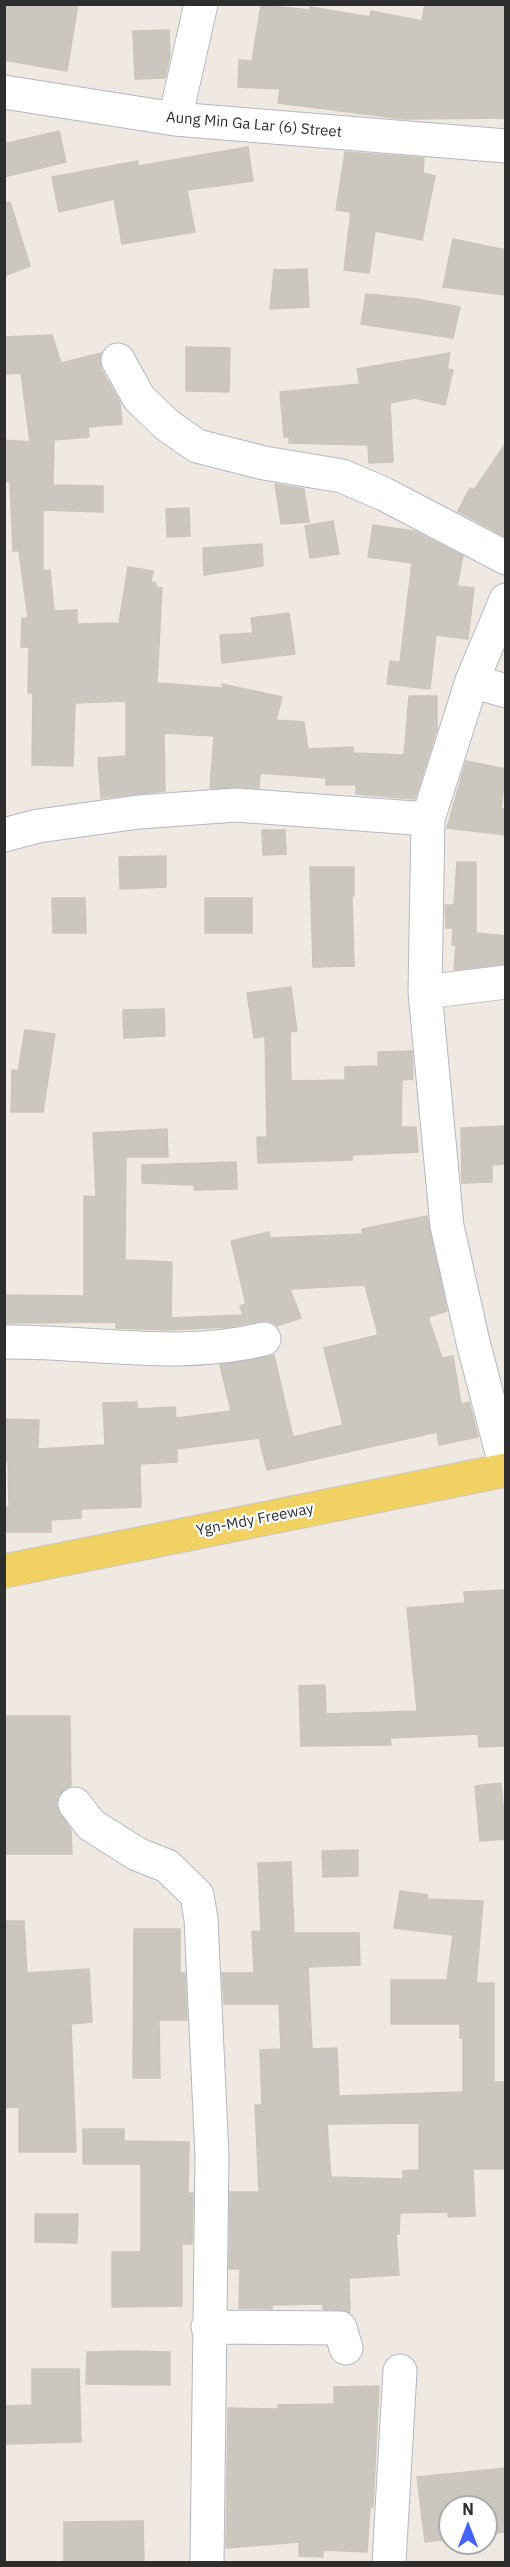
<!DOCTYPE html>
<html>
<head>
<meta charset="utf-8">
<style>
  body { margin:0 }
  #map { position:relative; width:510px; height:2567px; overflow:hidden; background:#efe9e1; font-family:"IBM Plex Sans",sans-serif }
  canvas { display:block }
  .frame { position:absolute; inset:0; border:6px solid #2e2e2e; pointer-events:none }
  .north { position:absolute; left:438px; top:2495px; width:60px; height:60px; box-sizing:border-box; background:#fff; border:2px solid #ababab; border-radius:50%; rotate:0deg; font-size:16px; font-weight:700; line-height:24px; text-align:center; color:#2e2e2e }
  .north::after { content:''; display:block; margin:auto; width:21px; height:27px; background:#4264fb; clip-path:polygon(50% 0,100% 100%,50% 72%,0 100%) }
</style>
</head>
<body>
<div id="map">
<canvas width="510" height="2567"></canvas>
<div class="frame"></div>
<div class="north">N</div>
</div>
<script>
const context = document.querySelector('canvas').getContext('2d');
context.lineJoin = 'round';
function fillPath(path, color) { context.fillStyle = color; context.fill(path, 'evenodd'); }
function stroke(path, color, width, dash) { context.strokeStyle = color; context.lineWidth = width; context.lineCap = dash ? 'butt' : 'round'; context.setLineDash(dash || []); context.stroke(path); }
function label(font, color, halo, rows, align = 'center') {
  context.font = font + ' "IBM Plex Sans",sans-serif'; context.lineWidth = 4.5; context.setLineDash([]); context.textBaseline = 'middle'; context.strokeStyle = halo; context.fillStyle = color; for (const [text, x, y, turn = 0] of rows) {
    context.save(); context.translate(x, y); context.rotate((+turn || 0) * Math.PI / 180); context.textAlign = isNaN(turn) ? turn : align; if (halo) context.strokeText(text, 0, 0); context.fillText(text, 0, 0); context.restore();
  }
}
const building = new Path2D(`
  M4 4H78L67 71 4 60Z
  M425 4H506V118L404 119 278 103 280 89 238 87 239 60 252 61 261 5 310 10V7L370 17 371 11 422 21Z
  M169 30 170 55 165 78 135 79 133 31Z
  M59 131 66 162 4 177V144Z
  M248 147 253 181 187 190 195 232 122 244 114 199 59 212 52 177 138 161V166Z
  M345 152 424 158 423 173 435 176 422 240 375 231 369 273 344 270 351 212 336 210Z
  M10 202 30 266 4 276V203Z
  M453 239 506 250V295L443 287Z
  M307 269 309 307 270 309 274 270Z
  M366 294 416 299 460 307 453 338 361 324Z
  M52 335 61 363 101 353V369L120 402 122 424 88 427 89 437 54 440 53 485 103 486V512L43 510V571L50 570 54 611 77 610V624L119 623 128 567 153 571 151 582 156 583V587L162 588 157 683 223 688 222 684 282 697 276 720 304 722 308 749 353 747V753L404 755 409 696H437V729L415 799 356 794V785H326V778L260 773 259 788H210L214 736 164 733 165 791 101 798 98 758 126 756V701L75 703 73 766 32 765 33 693H28L29 647H21L22 618H28L19 551H13L10 482 4 481V440L30 442 21 373 4 374V337Z
  M186 347 230 348 229 392 186 391Z
  M450 353 447 369 453 370 445 405 415 398 390 403 393 462 369 463 368 445 289 443V437H284L280 392 360 384 357 369Z
  M506 443V537L458 511 470 488 474 490Z
  M275 484 304 489 309 522 281 524Z
  M189 508 190 536 167 537 166 509Z
  M333 521 339 554 310 558 305 526Z
  M373 525 414 531 463 556 457 586 474 588 468 639 436 635 430 689 387 684 390 661 400 662 412 563 368 557Z
  M262 544 263 566 204 575 203 548Z
  M289 613 295 654 222 663 220 635 253 633 251 618Z
  M466 761 506 769 501 809H506V835L447 828Z
  M262 830H285L286 854 263 855Z
  M166 856V887L120 889 119 857Z
  M457 862H476V933L506 936V964L454 970 456 945H452L453 928H446L445 905H454Z
  M310 867H354V896H352L354 966 313 967Z
  M52 898H85L86 933H53Z
  M205 898H252V933H205Z
  M291 987 297 1031 290 1032 291 1081 345 1080V1067L378 1066V1052L412 1051 413 1079 402 1080 401 1127H416L418 1152 352 1155V1160L258 1163 257 1137H267L265 1036 254 1038 247 993Z
  M164 1009 165 1036 124 1038 123 1010Z
  M25 1030 55 1034 43 1112H11L12 1070 18 1071Z
  M506 1126V1164L492 1165V1182L462 1183 461 1128Z
  M167 1129 168 1157H126L125 1260 172 1262 171 1318 243 1315 240 1306 246 1304 231 1241 269 1232 270 1238 363 1234 362 1229 427 1216 447 1311 428 1317 442 1358 453 1356 461 1404 469 1402 478 1437 439 1445 437 1432 267 1470 259 1438 177 1449V1462L140 1464 141 1507 81 1509V1518L51 1520V1532H6V1507H9L8 1461H4V1419L39 1420 38 1449 105 1445 103 1403 137 1402V1409L175 1407 176 1418 231 1411 220 1365 274 1355 293 1437 343 1425 324 1348 378 1335 365 1285 290 1289 301 1318 277 1326 270 1321H261L229 1327 168 1330 116 1328V1322L4 1323V1295L84 1296V1196L96 1197 93 1133Z
  M236 1162 237 1189 194 1190V1185L142 1183V1165Z
  M506 1590V1746L479 1747 478 1734 390 1738 391 1745 301 1746 299 1686 325 1685 326 1714 417 1711 407 1608 465 1603 464 1592Z
  M4 1716H70L71 1786 58 1796 56 1806 71 1830 72 1854H4Z
  M501 1783 506 1839 480 1841 475 1786Z
  M358 1850V1876L323 1877 322 1851Z
  M291 1862 294 1933H359L360 1965 308 1967 312 2049 337 2048 339 2096 463 2092V2038H460V2024H391V1980H447L453 1935 394 1928 400 1891 428 1895 427 1899 483 1901 476 1983H494V2082H506V2169H473L475 2216 448 2217V2212L400 2213 399 2234H396L399 2275 349 2278 350 2313 323 2309V2304L272 2305V2309L239 2308 240 2269H229L230 2192H259L255 2105H262L260 2050 281 2049 279 2004H224L222 1973H254L252 1932 261 1931 258 1863ZM419 2123V2170L403 2171V2179L331 2177 327 2124Z
  M4 1921H24L27 1973 89 1969 92 2022 71 2024 76 2152H19V2107L4 2108Z
  M134 1929H180V1973H185L187 2020H159L160 2078H133Z
  M83 2129H124V2141L189 2142 188 2193H193L192 2244H182V2306L112 2307V2252H141V2164H83Z
  M35 2214H78L77 2243 35 2242Z
  M125 2351 170 2352V2385L86 2384 87 2352Z
  M32 2369H79L81 2442 4 2444V2406L32 2405Z
  M379 2386 373 2507H370L367 2552 323 2550V2557L299 2556V2542L226 2548 228 2408 278 2409V2405L334 2404V2387Z
  M506 2468V2532L486 2534V2507H450V2539L425 2542 417 2477Z
  M143 2521 144 2562H64V2522Z`);
const minor = new Path2D(`
  M4 92 175 119 506 146
  M175 119 201 4
  M118 360 139 398 167 425 197 446 264 463 342 476 384 494 506 558
  M506 600 472 681 428 819 425 992 447 1226 473 1342 506 1468
  M472 681 506 691
  M4 835 38 826 139 812 236 805 428 819
  M425 992 506 982
  M4 1342C92 1341 179 1360 264 1339
  M75 1804 91 1825 137 1854 167 1866 197 1895 201 1919 212 2156 207 2562
  M208 2327 340 2328 346 2348
  M389 2562 400 2371`);
const primary = new Path2D(`
  M4 1571 506 1470`);
const streetNames = [
  ["Aung Min Ga Lar (6) Street",254,125,5],
  ["Ygn-Mdy Freeway",255,1520,-11]
];
fillPath(building, '#cbc7bf');
stroke(building, '#cbc5ba', 1.5);
stroke(minor, '#b4b7c1', 35);
stroke(primary, '#c9c9c9', 35);
stroke(minor, '#fff', 33);
stroke(primary, '#f2d163', 33);
label('15px', '#2e2e2e', '#fff', streetNames);
</script>
</body>
</html>
